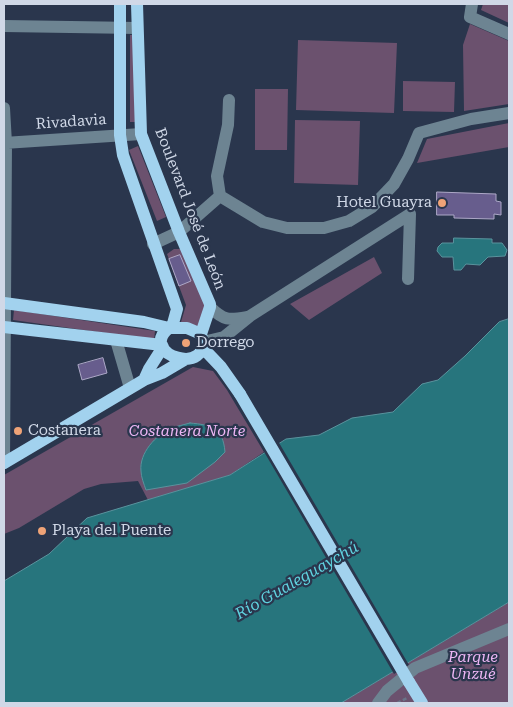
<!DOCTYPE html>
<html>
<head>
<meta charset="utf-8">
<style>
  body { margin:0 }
  #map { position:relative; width:513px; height:707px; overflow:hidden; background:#2a364d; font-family:"Roboto Serif",serif }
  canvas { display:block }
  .frame { position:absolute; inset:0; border:5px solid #d0d8e7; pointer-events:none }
</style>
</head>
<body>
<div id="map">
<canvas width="513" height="707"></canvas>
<div class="frame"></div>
</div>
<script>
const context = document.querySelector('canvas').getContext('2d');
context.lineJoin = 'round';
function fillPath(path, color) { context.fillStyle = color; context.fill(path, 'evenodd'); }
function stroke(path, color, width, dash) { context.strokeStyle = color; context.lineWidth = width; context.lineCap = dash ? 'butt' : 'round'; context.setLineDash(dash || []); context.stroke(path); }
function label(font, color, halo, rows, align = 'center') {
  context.font = font + ' "Roboto Serif",serif'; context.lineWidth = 4.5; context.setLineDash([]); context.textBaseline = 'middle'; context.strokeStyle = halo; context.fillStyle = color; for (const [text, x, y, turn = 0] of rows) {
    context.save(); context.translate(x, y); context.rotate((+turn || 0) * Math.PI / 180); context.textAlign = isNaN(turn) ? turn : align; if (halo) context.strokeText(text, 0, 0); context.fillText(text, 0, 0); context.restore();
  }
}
const green = new Path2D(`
  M483 4H509V23L481 10Z
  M470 24 509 41V104L464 111 463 45Z
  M130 35H134L135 122H130Z
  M298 40 397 43 394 113 296 110Z
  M403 81 455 82 454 112 403 111Z
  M255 89H288L287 150H255Z
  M295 120 360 121 358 185 294 183Z
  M509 123V147L417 163 427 139Z
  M138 146 166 217 157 221 129 150Z
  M174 249H182L204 303V310L199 327 181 322 186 305 167 254Z
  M374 257 382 273 309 320 290 304Z
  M14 310 155 331 154 340 13 320Z
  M193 367 213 371 227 390 264 452 230 475 148 500 138 481 101 484 84 489 19 528 4 534V475Z
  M509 602V703H341Z`);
const water = new Path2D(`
  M454 238 492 239V243H502L507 250 505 256 488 257 480 265 466 264 461 270H454L453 257H442L437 251 438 247 442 243H453Z
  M509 319V602L341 703H4V581L49 554 87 518 230 475 286 439 319 435 352 418 393 412 422 384 438 380 465 356 499 322Z
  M190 423C212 425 223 428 225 452L215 462 187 483 146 490C144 484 141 477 141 471 139 453 156 435 171 428 177 426 184 425 190 423Z`);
const pier = new Path2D(`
  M278 441 409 665 394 674 263 450Z`);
const building = new Path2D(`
  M437 192 496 194V201L501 202V215L494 214V219L454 218V215H437Z
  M180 255 191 281 179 286 169 259Z
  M103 358 107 373 82 380 78 365Z`);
const path = new Path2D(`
  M397 703 407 698`);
const minor = new Path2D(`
  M472 4 470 17 509 34
  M4 26 137 28
  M229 100 228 125 217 176 220 196 263 222 287 228H324L349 221 372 207 394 184 408 159 419 133 471 119 509 113
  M4 108 6 143 4 463
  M4 143 141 134
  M153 244 179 232 220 196
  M210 307C224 321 229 320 247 317
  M116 340 130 388
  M203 342 224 337 250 316 410 214 408 279
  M378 703 387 691 415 668 509 629`);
const major = new Path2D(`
  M120 4V135L123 155 177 309 172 327
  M137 4 141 134 179 232 210 304V307L201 334
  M4 303 144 322 169 328H187L201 334C214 379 136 354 169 328
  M4 327 162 345
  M202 347 221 367 240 394
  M144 380 149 369 163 347
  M4 463 144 380 162 373 184 360
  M409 682 422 703`);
const majorBridge = new Path2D(`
  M240 394 409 682`);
const markers = [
  [442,203,5,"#efa377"],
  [186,343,5,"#efa377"],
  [18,431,5,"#efa377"],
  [42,531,5,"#efa377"]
];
const streetNames = [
  ["Rivadavia",71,122,-4],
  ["Boulevard José de León",190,209,69]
];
const poiNames = [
  ["Hotel Guayra",432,203,"right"],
  ["Dorrego",196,343],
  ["Costanera",28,431],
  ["Playa del Puente",52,531]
];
const parkNames = [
  ["Costanera Norte",187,432],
  ["Parque",473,658],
  ["Unzué",473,675]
];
const waterNames = [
  ["Río Gualeguaychú",297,581,-30]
];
fillPath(green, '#6b516e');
fillPath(water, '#27757d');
stroke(water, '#5a939d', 1);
fillPath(pier, '#2a364d');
fillPath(building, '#675d8d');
stroke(building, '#ada8c7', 1);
stroke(path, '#697488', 2.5, [4, 2.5]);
stroke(minor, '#6d8492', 12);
stroke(major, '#a2d2ee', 12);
stroke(majorBridge, '#a2d2ee', 12);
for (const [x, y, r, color] of markers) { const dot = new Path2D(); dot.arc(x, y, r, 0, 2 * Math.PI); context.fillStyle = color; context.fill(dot); stroke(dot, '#2a364d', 2); }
label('15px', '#d0d8e7', '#2a364d', streetNames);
label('15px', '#d0d8e7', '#2a364d', poiNames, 'left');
label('italic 15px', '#edb6f5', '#2a364d', parkNames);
label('italic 16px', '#5fd2df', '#2a364d', waterNames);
</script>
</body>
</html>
